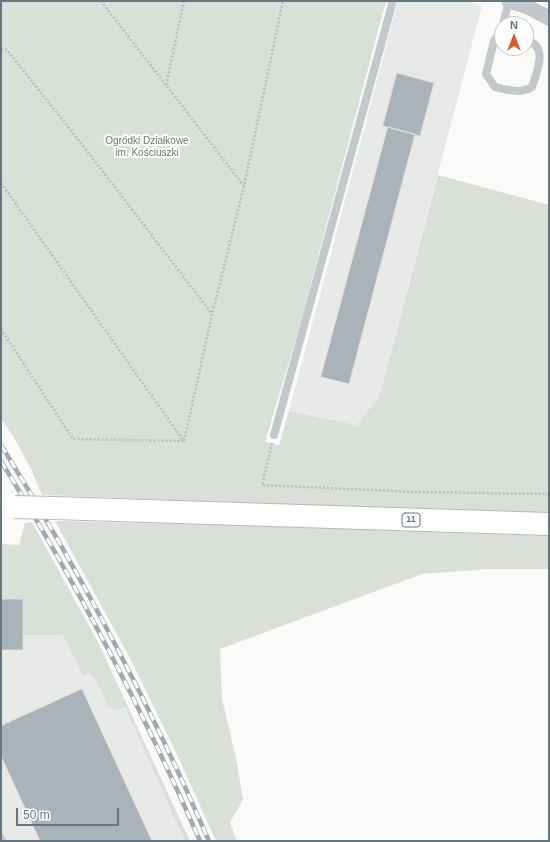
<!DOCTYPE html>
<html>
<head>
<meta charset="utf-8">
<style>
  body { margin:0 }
  #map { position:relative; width:550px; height:842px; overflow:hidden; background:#fafaf8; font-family:Helvetica,sans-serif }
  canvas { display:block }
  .frame { position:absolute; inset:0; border:2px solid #657683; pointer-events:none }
  .north { position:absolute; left:494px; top:16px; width:40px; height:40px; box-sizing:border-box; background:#fff; border:1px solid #c1c8cd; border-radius:50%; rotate:0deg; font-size:11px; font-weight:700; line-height:16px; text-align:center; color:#657683 }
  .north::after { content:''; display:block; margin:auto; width:14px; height:18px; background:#e4572e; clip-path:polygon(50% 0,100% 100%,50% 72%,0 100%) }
  .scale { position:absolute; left:16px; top:808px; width:103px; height:18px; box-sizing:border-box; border:2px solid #657683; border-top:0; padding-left:5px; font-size:12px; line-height:14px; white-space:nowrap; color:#657683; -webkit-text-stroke:3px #fff; paint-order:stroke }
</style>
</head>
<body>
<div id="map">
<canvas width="550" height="842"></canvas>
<div class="frame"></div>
<div class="north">N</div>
<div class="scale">50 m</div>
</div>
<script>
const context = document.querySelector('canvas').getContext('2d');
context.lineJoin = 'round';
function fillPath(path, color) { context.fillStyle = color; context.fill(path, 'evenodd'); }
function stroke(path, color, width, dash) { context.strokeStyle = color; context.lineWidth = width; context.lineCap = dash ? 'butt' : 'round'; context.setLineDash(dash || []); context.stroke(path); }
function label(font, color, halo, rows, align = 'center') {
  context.font = font + ' Helvetica,sans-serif'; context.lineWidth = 4; context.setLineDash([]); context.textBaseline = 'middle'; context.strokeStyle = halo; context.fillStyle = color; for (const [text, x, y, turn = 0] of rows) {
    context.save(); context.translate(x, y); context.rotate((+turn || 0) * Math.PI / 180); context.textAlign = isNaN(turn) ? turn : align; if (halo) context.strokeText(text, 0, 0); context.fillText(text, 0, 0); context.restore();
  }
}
const built = new Path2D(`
  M398 1H468L482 6 379 397 358 425 289 411Z
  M1 544 90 671 125 706 186 841H1Z`);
const green = new Path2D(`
  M1 1H386L299 328 265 442 279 445 289 411 357 425 379 397 438 175 549 205V514L269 504 42 495 31 469 16 441 1 418Z
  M55 521 221 525 549 536V569H487L422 574 220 649 222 699 236 758 243 799 230 823 237 841H216L180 761 132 662Z
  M32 522 98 642 190 841H185L125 707 117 710 108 707 100 688 90 673 83 675 63 635H23L1 599V544L19 545 25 523Z`);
const building = new Path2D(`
  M397 73 434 83 420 136 383 126Z
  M388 127 415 134 349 384 321 377Z
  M1 599H23V650H1Z
  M82 689 152 841H40L1 756V726Z`);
const path = new Path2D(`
  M101 1 244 186
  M1 49 7 50 84 147 212 314
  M166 85 184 1
  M1 183 183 440
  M1 329 73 439 183 441
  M184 441 212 315 244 186 283 1
  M272 443 262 485 415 492 549 494`);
const service = new Path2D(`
  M503 24 509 1
  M502 26 500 33 494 41 486 74 495 87C508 90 520 94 532 87 537 71 549 46 526 40
  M274 435 393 1
  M1 838 2 841`);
const minor = new Path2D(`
  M509 1 528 7 549 18`);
const trunk = new Path2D(`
  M54 508 549 524`);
const rail = new Path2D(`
  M1 445C80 572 150 704 209 841
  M1 461C76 583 143 710 200 841`);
const trunkBridge = new Path2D(`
  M15 507 54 508`);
const shields = [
  [411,520,18]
];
const shieldNames = [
  ["11",411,520]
];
const parkNames = [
  ["Ogródki Działkowe",147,141],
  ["im. Kościuszki",147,153]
];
fillPath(built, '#e8e9e9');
fillPath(green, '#dadfd7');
fillPath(building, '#aab3b9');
stroke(building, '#dcdcda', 1);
stroke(trunk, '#b4b9bd', 24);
stroke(path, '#bbbfc2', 2.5, [2, 2]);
stroke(service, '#c3c8cc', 8);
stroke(minor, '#c3c8cc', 15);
stroke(trunk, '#fff', 22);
stroke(rail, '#a2aab0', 4.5);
stroke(rail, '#fff', 3, [9]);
stroke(trunkBridge, '#b4b9bd', 24, []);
stroke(trunkBridge, '#fff', 22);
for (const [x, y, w] of shields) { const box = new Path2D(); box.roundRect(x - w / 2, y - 7, w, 14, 3); context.fillStyle = '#fff'; context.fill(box); stroke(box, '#657683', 1); }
label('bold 9px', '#657683', null, shieldNames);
label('10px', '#687a64', '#fff', parkNames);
</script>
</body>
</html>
